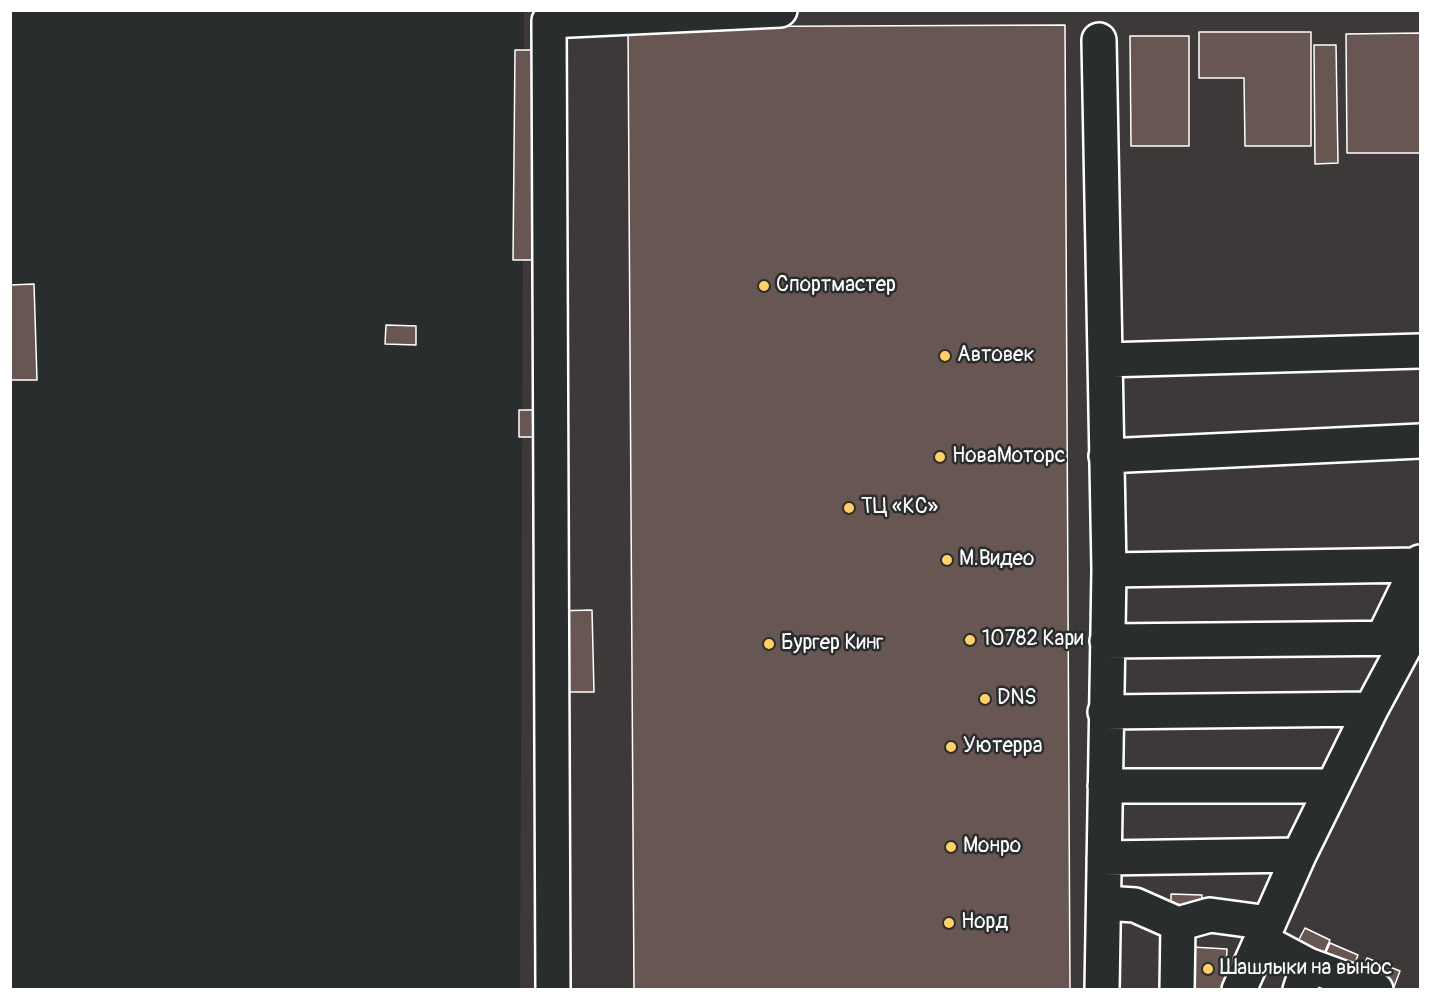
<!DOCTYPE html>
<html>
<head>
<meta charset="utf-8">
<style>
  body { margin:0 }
  #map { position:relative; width:1431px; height:1000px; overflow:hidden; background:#2a2d2e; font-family:Pangolin,sans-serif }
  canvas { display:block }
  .frame { position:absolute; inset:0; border:12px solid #fff; pointer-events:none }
</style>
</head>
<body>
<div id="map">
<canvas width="1431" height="1000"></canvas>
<div class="frame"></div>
</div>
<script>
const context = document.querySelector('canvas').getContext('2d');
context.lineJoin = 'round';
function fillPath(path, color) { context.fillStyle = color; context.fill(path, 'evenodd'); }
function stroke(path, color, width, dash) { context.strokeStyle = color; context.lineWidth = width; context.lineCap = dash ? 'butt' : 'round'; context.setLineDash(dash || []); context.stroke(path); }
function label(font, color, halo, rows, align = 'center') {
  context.font = font + ' Pangolin,sans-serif'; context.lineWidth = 5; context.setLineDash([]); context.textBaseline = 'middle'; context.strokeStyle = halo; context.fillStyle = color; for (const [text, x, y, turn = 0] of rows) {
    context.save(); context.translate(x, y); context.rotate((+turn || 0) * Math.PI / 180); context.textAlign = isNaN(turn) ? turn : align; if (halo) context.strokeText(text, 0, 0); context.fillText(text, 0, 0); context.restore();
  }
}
const built = new Path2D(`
  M524 11H1420V989H520Z`);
const building = new Path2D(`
  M1065 25 1070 990H634L628 27Z
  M1199 32H1311V146H1245L1244 78H1199Z
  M1420 33V153H1347L1346 34Z
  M1130 36H1189V146H1131Z
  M1314 45H1336L1338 163 1315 164Z
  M515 50H536L534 260H513Z
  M34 284 37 380H10V285Z
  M386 325 416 326V345L385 344Z
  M519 410H538L537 437H519Z
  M592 610 594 692H556L555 611Z
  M1171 894 1202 895 1201 910 1171 909Z
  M1305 928 1330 940 1322 958 1296 945Z
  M1330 943 1358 955 1353 968 1324 957Z
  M1192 947 1227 949 1225 990 1190 989Z
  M1367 958 1400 971 1394 987 1360 974Z`);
const minor = new Path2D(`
  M1099 40 1109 570 1102 990
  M1105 360 1420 351
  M1106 456 1420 441
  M1109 570 1419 565
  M1383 638 1420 562
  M1107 641 1410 638
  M1105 712 1371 709
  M1105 786H1333
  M1104 858 1299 855
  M1104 903 1135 905 1178 924 1210 915 1269 923
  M1261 940 1308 965 1300 990
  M1308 965 1376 990
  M553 990 549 21 780 10
  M1177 990 1178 924
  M1239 990 1299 855 1371 709 1420 618`);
const markers = [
  [764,286,6,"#ffd166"],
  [945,356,6,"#ffd166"],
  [940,457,6,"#ffd166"],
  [849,508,6,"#ffd166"],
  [947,560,6,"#ffd166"],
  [970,640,6,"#ffd166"],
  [769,644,6,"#ffd166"],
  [985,699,6,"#ffd166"],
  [951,747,6,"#ffd166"],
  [951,847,6,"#ffd166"],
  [949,923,6,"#ffd166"],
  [1208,969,6,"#ffd166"]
];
const poiNames = [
  ["Спортмастер",776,286],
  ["Автовек",957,356],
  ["НоваМоторс",952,457],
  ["ТЦ «КС»",861,508],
  ["М.Видео",959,560],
  ["10782 Кари",982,640],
  ["Бургер Кинг",781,644],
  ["DNS",997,699],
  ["Уютерра",963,747],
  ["Монро",963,847],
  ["Норд",961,923],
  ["Шашлыки на вынос",1220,969]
];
fillPath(built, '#3d3939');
fillPath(building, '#685653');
stroke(building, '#fff', 1.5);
stroke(minor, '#fff', 38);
stroke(minor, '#2a2d2e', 33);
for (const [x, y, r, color] of markers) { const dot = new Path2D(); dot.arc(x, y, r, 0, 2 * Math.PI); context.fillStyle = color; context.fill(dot); stroke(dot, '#2a2d2e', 2); }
label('21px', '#fff', '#2a2d2e', poiNames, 'left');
</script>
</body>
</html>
